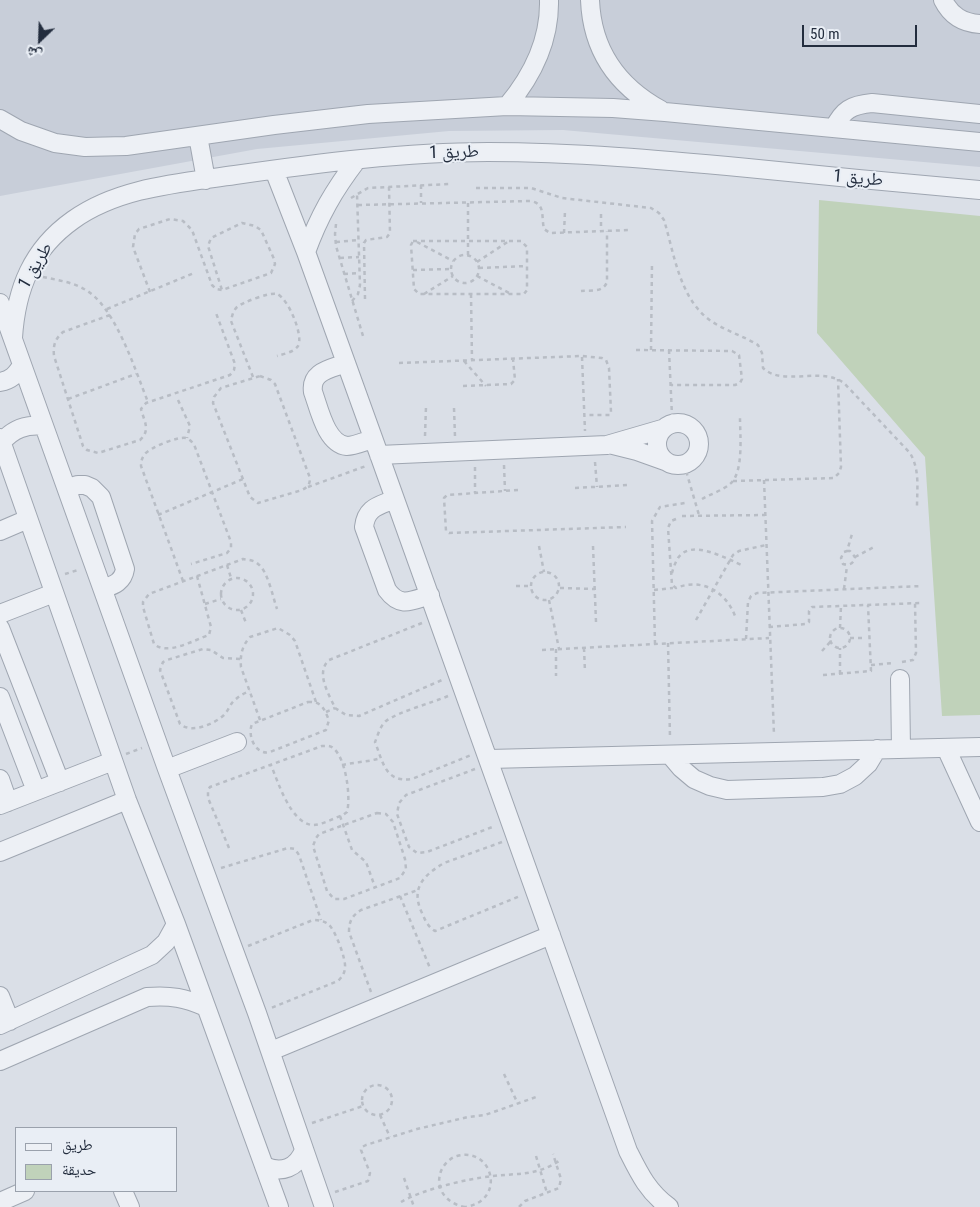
<!DOCTYPE html>
<html>
<head>
<meta charset="utf-8">
<style>
  body { margin:0 }
  #map { position:relative; width:980px; height:1207px; overflow:hidden; background:#dadfe7; font-family:"Roboto Condensed","Noto Naskh Arabic",sans-serif }
  canvas { display:block }
  .legend { position:absolute; left:15px; top:1127px; width:162px; height:65px; box-sizing:border-box; background:#e9eef5; border:1px solid #9aa1ac; margin:0; padding:6px 9px; list-style:none; font-size:15px; color:#232d3e }
  .legend li { display:flex; align-items:center; gap:10px; height:25px }
  .legend b { width:25px; border:1px solid #9aa1ac }
  .north { position:absolute; left:15px; top:15px; width:50px; height:50px; -webkit-text-stroke:4px #e9eef5; paint-order:stroke; rotate:204deg; font-size:14px; font-weight:700; line-height:20px; text-align:center; color:#232d3e }
  .north::after { content:''; display:block; margin:auto; width:18px; height:22px; background:#232d3e; clip-path:polygon(50% 0,100% 100%,50% 72%,0 100%) }
  .scale { position:absolute; left:802px; top:25px; width:115px; height:22px; box-sizing:border-box; border:2px solid #232d3e; border-top:0; padding-left:6px; font-size:15px; line-height:18px; white-space:nowrap; color:#232d3e; -webkit-text-stroke:4px #e9eef5; paint-order:stroke }
</style>
</head>
<body>
<div id="map">
<canvas width="980" height="1207"></canvas>
<ul class="legend">
<li><b style="height:6px;background:#edf0f5"></b>طريق</li>
<li><b style="height:14px;background:#c0d2ba"></b>حديقة</li>
</ul>
<div class="north">ش</div>
<div class="scale">50 m</div>
</div>
<script>
const context = document.querySelector('canvas').getContext('2d');
context.lineJoin = 'round';
function fillPath(path, color) { context.fillStyle = color; context.fill(path, 'evenodd'); }
function stroke(path, color, width, dash) { context.strokeStyle = color; context.lineWidth = width; context.lineCap = dash ? 'butt' : 'round'; context.setLineDash(dash || []); context.stroke(path); }
function label(font, color, halo, rows, align = 'center') {
  context.font = font + ' "Roboto Condensed","Noto Naskh Arabic",sans-serif'; context.lineWidth = 4; context.setLineDash([]); context.textBaseline = 'middle'; context.strokeStyle = halo; context.fillStyle = color; for (const [text, x, y, turn = 0] of rows) {
    context.save(); context.translate(x, y); context.rotate((+turn || 0) * Math.PI / 180); context.textAlign = isNaN(turn) ? turn : align; if (halo) context.strokeText(text, 0, 0); context.fillText(text, 0, 0); context.restore();
  }
}
const built = new Path2D(`
  M0 0H980V167L563 130 449 131 257 149 0 196Z`);
const green = new Path2D(`
  M819 200 980 216V715L942 716 925 457 817 333Z`);
const path = new Path2D(`
  M421 185V203
  M476 188H531L562 198 651 208 659 213 664 220C674 253 679 295 707 318 722 330 742 335 758 345L762 353 763 368C783 387 820 366 844 383L910 453C920 470 917 488 917 507
  M351 198 368 188 449 184
  M358 205 530 201C546 203 541 217 544 229L550 233 631 230
  M601 214V231
  M336 224 335 234 336 246 363 336
  M564 233 565 211
  M413 241H521L527 247V290L524 294H419L414 289 411 245Z
  M336 242 359 240
  M417 242 453 261
  M451 269a14 14 0 1 1 28 0a14 14 0 1 1-28 0Z
  M468 255V202
  M340 258 359 257
  M477 262 509 241
  M479 268 527 266
  M413 270 451 269
  M344 274 360 273
  M477 276 511 294
  M43 277C57 280 72 282 84 289 115 305 135 370 148 402
  M581 291C590 290 603 293 607 282V231
  M150 292 133 247 135 234 139 229 170 219 183 221 192 230 212 285 216 289 222 290 271 273 275 264 274 259 261 230 255 226 242 223 211 238 208 246 222 290
  M424 294 453 276
  M471 294 472 360
  M365 299 364 243 366 240 387 237 390 233 389 187
  M352 301 358 294 360 285 357 194
  M107 309 194 273
  M110 315 63 332C55 339 53 345 54 356L83 446 87 450 98 453 140 440C151 430 144 421 141 409L146 403 230 375 234 370 235 364 216 313
  M636 350 732 351 739 355 742 379 740 383 735 385H671
  M651 350 652 262
  M669 350 672 416
  M582 357 585 431
  M464 361 486 386
  M399 363 582 356 602 358 606 360 609 368 611 412 610 415H584
  M260 376 271 380 275 384 310 478C310 484 308 487 302 490L258 503 250 497 213 403 214 397 221 388Z
  M253 377 231 321C232 316 233 311 237 307 243 302 270 292 277 294 288 298 304 336 298 346 294 352 284 354 277 356
  M463 386 511 384 515 380 513 359
  M68 399 136 374
  M178 400 190 426 187 438
  M454 408 455 437
  M425 436 426 406
  M595 462 597 487
  M684 464 699 515
  M504 465 505 491
  M475 467V493
  M764 480 774 735
  M733 481 834 478 839 473 841 467 838 379
  M308 487 366 466
  M575 488 629 485
  M518 490 447 495 444 498 446 531 449 533 626 527
  M702 499C711 494 723 490 730 484 744 473 740 434 740 418
  M158 515 243 479
  M682 516 765 515
  M676 519 671 521 668 528 672 585 676 588C703 577 728 593 736 619
  M539 546 544 572
  M593 546 596 622
  M847 551H850L855 557C854 563 850 566 843 564L841 558 844 552 847 551 852 534
  M855 557 876 546
  M227 565 231 578
  M531 586a14 14 0 1 1 28 0a14 14 0 1 1-28 0Z
  M672 573C673 569 675 563 678 558 691 538 727 559 744 566
  M65 574 78 570
  M197 576 211 627 209 635C194 640 167 656 154 644L143 607V602L149 594 243 559C248 560 254 560 258 564 268 571 273 598 277 609
  M221 594a16 16 0 1 1 32 0a16 16 0 1 1-32 0Z
  M183 581 141 466C141 461 142 458 145 454 149 448 178 436 186 438 191 440 193 443 195 447L231 542V548L227 553 191 564
  M516 586H531
  M560 588 595 589
  M844 589 847 566
  M654 590 673 588
  M549 600 559 649
  M205 604 221 599
  M241 610 246 623
  M696 620 733 555 739 551 766 545
  M422 623 329 660C315 673 329 694 335 708L346 715 359 716 442 680
  M769 627 806 624 809 622V611L812 607 921 603
  M840 628 841 606
  M830 638a10 10 0 1 1 20 0a10 10 0 1 1-20 0Z
  M850 638H866
  M746 639 748 602 751 596 757 593 922 586
  M668 643 670 738
  M655 644 652 521 660 507 685 503
  M584 648 585 672
  M556 649V676
  M542 650 769 638
  M822 651 831 641
  M240 659 223 658 211 650 203 649 167 660 163 662 160 670 180 724C192 734 214 724 224 715 229 710 230 703 236 699 240 695 245 693 250 691
  M902 662 913 660 916 653 915 603
  M871 665 894 663
  M840 674V648
  M823 675 871 671 868 605
  M448 696C432 703 400 711 386 721 380 726 378 735 375 742 383 762 385 783 412 779L471 755
  M308 702C322 701 324 709 329 720L326 730 270 752C256 756 247 736 252 724Z
  M326 712 335 708
  M260 720 241 667C240 655 242 646 250 637L278 628 290 635 295 641 316 702
  M126 754 142 748
  M342 765C355 762 368 762 381 758
  M475 769 406 795 399 803 397 814 409 847 417 853 427 852 495 826
  M377 813 386 814 393 822 405 859 406 869 400 878 344 899H334L327 891 313 846 316 838 319 834Z
  M340 816 352 850 366 862 375 887
  M502 842 444 863C424 875 410 888 422 913 425 920 428 927 435 931L520 896
  M229 848 208 798V790L210 787 322 746C326 746 330 745 333 748 346 758 351 797 347 812L343 815C334 818 322 825 313 825 291 824 278 782 271 765
  M221 868 288 848 295 849 299 855 321 920
  M400 896 430 968
  M248 946 313 920C319 920 324 921 328 924 335 929 346 959 345 967 345 973 342 977 338 981L271 1008
  M371 992 349 932C349 921 352 916 361 910L418 890
  M504 1074 518 1104
  M362 1100a15 15 0 1 1 30 0a15 15 0 1 1-30 0Z
  M380 1115 390 1137
  M312 1123 363 1106
  M536 1156 547 1193
  M404 1178 414 1207
  M335 1192 368 1181 370 1173 361 1150 362 1147 366 1145 417 1129 468 1117 485 1115 539 1096
  M401 1202C424 1189 466 1179 493 1176 519 1173 535 1176 559 1161
  M465 1207C448 1204 434 1190 441 1171 444 1164 450 1158 457 1156 493 1146 507 1201 465 1207
  M519 1207 525 1201 559 1188 561 1179 553 1154`);
const minor = new Path2D(`
  M590 0C592 50 617 86 661 110
  M943 0C951 16 963 23 980 24
  M507 106C533 75 550 41 549 0
  M0 119 21 131 55 143 85 147 126 146 274 125 368 114 507 106 613 108 665 112 980 142
  M834 128C843 110 851 105 872 103L980 114
  M198 136 206 180
  M274 170 306 252 381 460 628 1151C639 1173 648 1192 669 1207
  M306 252C319 216 334 190 357 160
  M0 303 167 769 257 1013 324 1207
  M13 338C16 289 32 249 73 220 119 187 181 183 235 175 319 163 404 152 488 152 575 152 662 160 748 168 825 176 903 183 980 190
  M346 363C331 369 310 371 313 392 319 408 326 444 347 446 355 446 365 441 373 439
  M0 382C11 380 16 375 22 365
  M657 444a21 21 0 1 1 42 0a21 21 0 1 1-42 0Z
  M0 438 127 800 176 924 279 1207
  M2 442C13 429 26 424 44 426
  M613 445 637 451 665 461
  M379 455 607 445 662 429
  M67 488 78 485H85L92 488 101 497 125 569C123 582 114 585 103 589
  M395 499C379 506 366 507 364 527L387 590C400 608 411 601 430 595
  M0 531 28 519
  M0 614 54 593
  M0 628 60 782
  M900 679 901 749
  M0 697 36 791
  M946 748 980 822
  M670 755 681 768 694 779 710 786 727 790 823 787 840 784 855 776 868 764 877 749
  M489 759 980 747
  M167 769 237 742
  M0 779 8 802
  M0 805 113 761
  M0 852 127 800
  M0 996 10 1021
  M0 1025 152 955 166 942 176 924
  M271 1051 551 935
  M0 1061 147 997C171 995 185 998 206 1007
  M264 1166C282 1174 297 1168 304 1150
  M123 1191 130 1207
  M0 1202 25 1191`);
const streetNames = [
  ["طريق 1",454,153,-2],
  ["طريق 1",858,179,5],
  ["طريق 1",36,266,-60]
];
fillPath(built, '#c8ced9');
fillPath(green, '#c0d2ba');
stroke(minor, '#9fa6b1', 20);
stroke(path, '#b8bdc5', 2.5, [4, 4]);
stroke(minor, '#edf0f5', 18);
label('18px', '#232d3e', '#e9eef5', streetNames);
</script>
</body>
</html>
